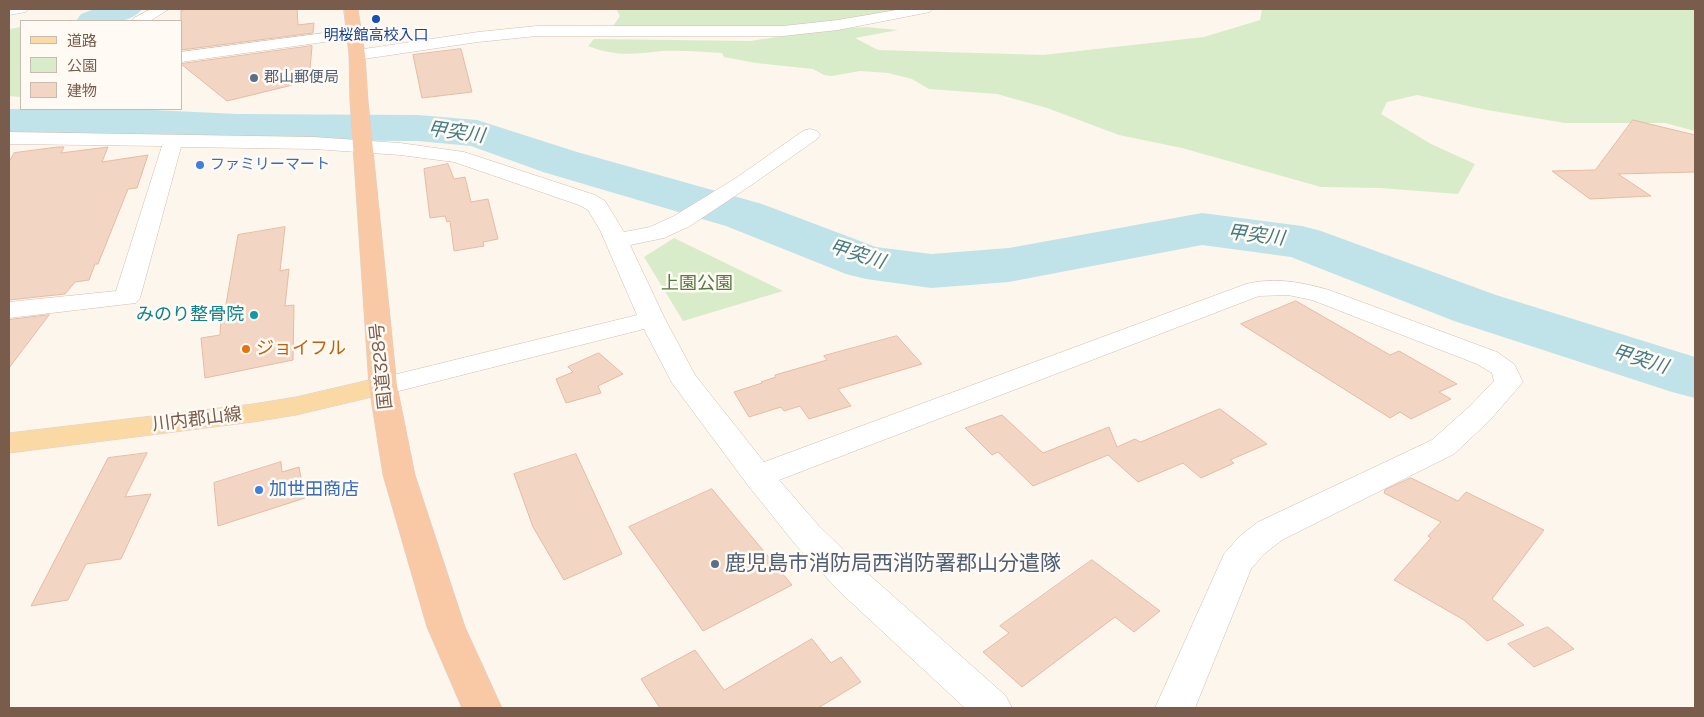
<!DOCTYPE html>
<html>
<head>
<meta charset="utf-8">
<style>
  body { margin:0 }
  #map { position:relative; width:1704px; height:717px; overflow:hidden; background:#fdf6ec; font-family:"Space Grotesk","Noto Sans JP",sans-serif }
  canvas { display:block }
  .frame { position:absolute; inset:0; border:10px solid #7a5c4d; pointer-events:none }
  .legend { position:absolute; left:20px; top:20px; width:162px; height:90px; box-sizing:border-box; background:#fffaf3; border:1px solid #cabbb1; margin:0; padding:6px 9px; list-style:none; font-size:15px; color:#7a5c4d }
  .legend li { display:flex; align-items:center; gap:10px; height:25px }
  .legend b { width:25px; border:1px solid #cabbb1 }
</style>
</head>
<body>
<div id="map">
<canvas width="1704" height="717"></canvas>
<div class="frame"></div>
<ul class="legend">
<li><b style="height:6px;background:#fbd9a5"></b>道路</li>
<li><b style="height:14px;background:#d8ecc9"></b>公園</li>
<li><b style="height:14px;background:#f3d5c3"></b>建物</li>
</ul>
</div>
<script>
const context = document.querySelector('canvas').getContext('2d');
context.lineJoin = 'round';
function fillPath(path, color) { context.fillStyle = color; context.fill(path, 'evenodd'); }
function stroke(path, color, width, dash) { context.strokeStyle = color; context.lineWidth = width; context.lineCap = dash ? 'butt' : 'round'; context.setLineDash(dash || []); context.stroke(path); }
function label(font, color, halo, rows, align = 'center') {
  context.font = font + ' "Space Grotesk","Noto Sans JP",sans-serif'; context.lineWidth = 5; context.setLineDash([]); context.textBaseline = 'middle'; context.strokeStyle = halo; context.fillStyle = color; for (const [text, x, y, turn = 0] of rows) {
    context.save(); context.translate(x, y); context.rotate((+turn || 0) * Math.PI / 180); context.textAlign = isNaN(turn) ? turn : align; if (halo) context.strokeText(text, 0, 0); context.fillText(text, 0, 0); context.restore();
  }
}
const green = new Path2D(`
  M616 9H908C810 31 710 29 611 29L620 16Z
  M1262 9H1695V131L1665 123H1565L1487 110 1417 95 1387 102 1381 114 1431 144 1475 164 1458 194 1380 188 1321 187 1182 148 1119 135 1047 108 997 94 929 89 912 79 888 73 860 71 832 76 824 75 813 69 756 63 724 57 722 53C702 52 681 50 662 51 634 54 616 57 588 46L594 39 750 41 831 29 866 27 898 30 855 38 878 50 1043 55 1204 37 1260 20Z
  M21 27V97L9 96V29Z
  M674 238 783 291 683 321 644 257Z`);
const river = new Path2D(`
  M94 9H142C129 27 96 22 76 21L81 14Z
  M9 109 153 110 237 114 418 115 477 120 577 152 762 204 876 247 931 254 1009 248 1202 213 1302 226 1321 231 1496 295 1695 357V398L1672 392 1454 321 1291 257 1202 245 1009 282 931 288 866 279 846 274 726 226 543 172 471 146 418 141 237 140 153 136 9 135Z`);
const building = new Path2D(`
  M186 9H297L298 25 314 23 313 33 181 50V11Z
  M312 46 309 81 227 101 181 64Z
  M461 49 472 92 422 98 413 55Z
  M1633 120 1695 135V172L1618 174 1651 196 1590 199 1552 171 1595 170Z
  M58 147H64L61 153 108 147 102 162 148 155 137 188 128 189 98 264H95L89 280 75 282 65 294 9 300V162L14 153Z
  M448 164 454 179 465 177 471 202 488 199 498 239 483 242 484 246 454 251 450 221 447 222 445 216 430 218 424 169Z
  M285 227 280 271 289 269 285 306 294 305 293 360 205 378 201 338 220 335 221 316H224L238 235Z
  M1296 301 1390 355 1399 351 1457 384 1439 392 1451 399 1411 419 1400 412 1390 418 1241 324Z
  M49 315 9 368V320Z
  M897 336 922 364 838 389 851 406 809 419 800 406 784 411 781 407 749 417 734 392 762 383 761 382 776 377 775 375 827 360 824 356Z
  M599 353 623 374 598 386 601 393 566 403 556 379 573 372 568 367Z
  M1220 409 1267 444 1230 460 1234 463 1201 478 1183 463 1138 482 1108 455 1033 486 998 452 992 455 965 428 1002 415 1043 453 1109 427 1117 447 1135 439 1140 442Z
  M147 453 125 497 151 494 121 559 86 564 68 600 31 606 108 458Z
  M576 454 622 554 564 580 533 527 514 474Z
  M281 462 282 472 299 467 305 498 218 526 214 483Z
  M1411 478 1458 501 1466 492 1544 530 1492 599 1524 625 1487 641 1464 620 1394 580 1431 538 1428 536 1441 522 1384 493 1385 490Z
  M712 489 792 585 703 631 629 527Z
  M1092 560 1160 611 1134 632 1115 617 1022 687 983 652 1009 633 1000 626Z
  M1548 627 1574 649 1534 667 1508 644Z
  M812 639 831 663 841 657 861 682 818 708H660L641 679 695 650 724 690Z`);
const minor = new Path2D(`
  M9 9H28L26 12 9 15Z
  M151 9H169L150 21H132L134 18Z
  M902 9H932L930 12 925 13 838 30 783 36H537L478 42 357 60 351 58 349 55 351 52 357 50 478 32 537 26H783L838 20Z
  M355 29 360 31 363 34 360 37 181 62V52Z
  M810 129 817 131 820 135 817 139 750 186 690 226 664 238 630 245 665 319 695 375 764 462 1246 284C1275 277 1301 282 1329 290L1497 352 1514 364 1523 382 1490 420 1454 454 1282 540 1264 554 1251 569 1195 708H1155L1224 554 1240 536 1258 522 1432 440 1470 406 1494 381 1492 373 1477 364 1312 300 1288 295 1259 296 779 480 819 526 866 572 1006 696 1012 708H965L840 592 795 544 747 484 672 383 644 329 383 395 373 392 369 386 373 380 637 315 600 230 588 210 579 205 454 162 400 155 314 149 181 147 140 298 136 303 9 318V302L116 291 162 146 9 144V132L314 137 400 143 464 152 595 195 605 201 624 232 650 227 674 216 736 178 803 131Z`);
const primary = new Path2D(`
  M383 377 393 380 397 386 393 392 296 415 253 422 9 453V433L253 404 296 397Z`);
const trunk = new Path2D(`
  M344 9H358L365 55 368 101 397 386 415 475 465 627 502 708H462L427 627 383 475 369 386 350 101 349 55Z`);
const markers = [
  [376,19,5,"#1a4fb4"],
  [254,78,5,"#5c6f8a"],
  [200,165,5,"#3f7fe0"],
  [254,315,5,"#0f9aa8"],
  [246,349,5,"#e8710a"],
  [259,490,5,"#3f7fe0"],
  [715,564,5,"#5c6f8a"]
];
const farTransitnames = [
  ["明桜館高校入口",376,36]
];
const farServicenames = [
  ["郡山郵便局",264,78]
];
const farShopnames = [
  ["ファミリーマート",210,165]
];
const parkNames = [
  ["上園公園",697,284]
];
const cultureNames = [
  ["みのり整骨院",244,315]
];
const foodNames = [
  ["ジョイフル",256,349]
];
const streetNames = [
  ["国道328号",382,366,-96],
  ["川内郡山線",197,420,-7]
];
const shopNames = [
  ["加世田商店",269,490]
];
const waterNames = [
  ["甲突川",456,133,8],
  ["甲突川",1256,236,7],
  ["甲突川",857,255,17],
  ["甲突川",1640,360,17]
];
const nearServicenames = [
  ["鹿児島市消防局西消防署郡山分遣隊",725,564]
];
fillPath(green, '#d8ecc9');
fillPath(river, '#bfe3e8');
fillPath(building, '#f3d5c3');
stroke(building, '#e6bba3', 1);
stroke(minor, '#d1beb0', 1);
stroke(primary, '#dad1cd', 1);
stroke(trunk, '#dad1cd', 1);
fillPath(minor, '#fff');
fillPath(primary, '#fbd9a5');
fillPath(trunk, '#f9c8a4');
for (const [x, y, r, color] of markers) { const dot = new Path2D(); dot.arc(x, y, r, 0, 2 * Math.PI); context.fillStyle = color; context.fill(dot); stroke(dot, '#fffaf3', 2); }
label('15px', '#164399', '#fffaf3', farTransitnames);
label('15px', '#4e5e75', '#fffaf3', farServicenames, 'left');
label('15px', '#366cbe', '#fffaf3', farShopnames, 'left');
label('18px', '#537a41', '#fffaf3', parkNames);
label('18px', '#0d838f', '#fffaf3', cultureNames, 'right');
label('18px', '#c56008', '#fffaf3', foodNames, 'left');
label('18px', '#7a5c4d', '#fffaf3', streetNames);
label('18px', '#366cbe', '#fffaf3', shopNames, 'left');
label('italic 19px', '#437c86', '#fffaf3', waterNames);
label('21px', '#4e5e75', '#fffaf3', nearServicenames, 'left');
</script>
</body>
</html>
